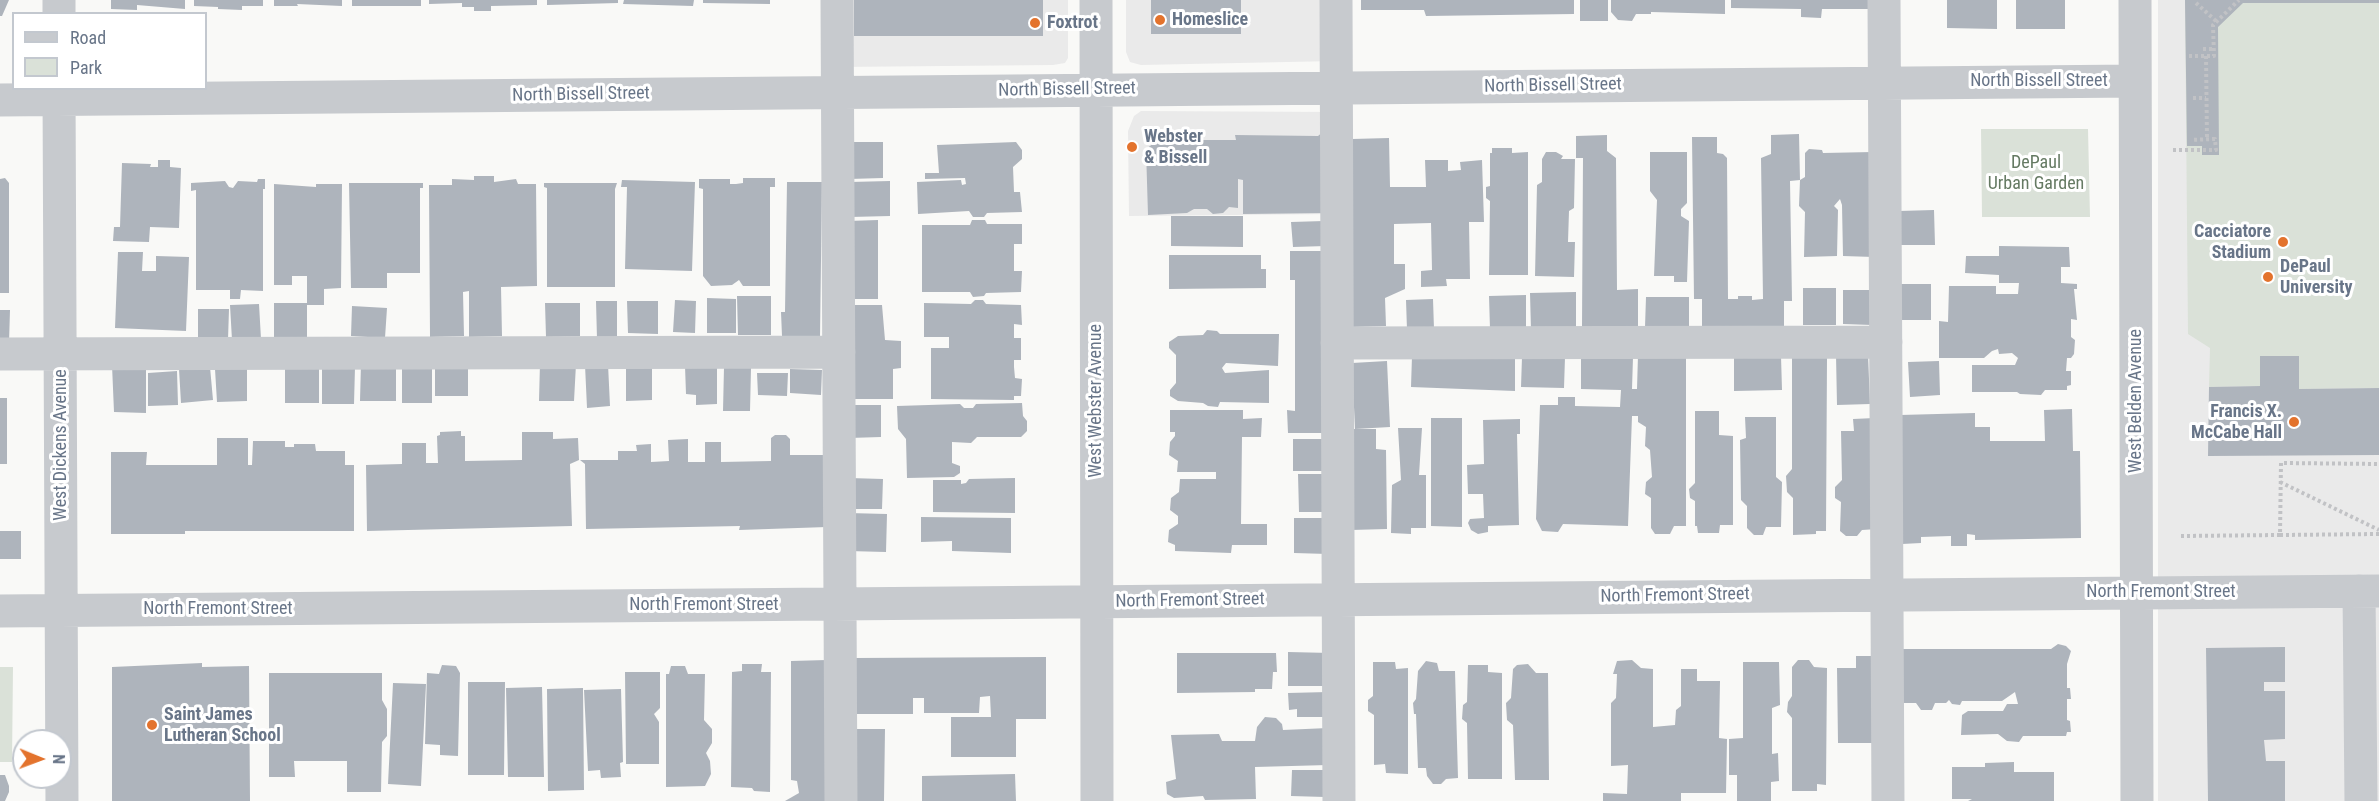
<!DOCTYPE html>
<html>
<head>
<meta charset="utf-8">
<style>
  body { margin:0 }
  #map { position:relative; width:2379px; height:801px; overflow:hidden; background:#f9f9f7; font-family:"Roboto Condensed",sans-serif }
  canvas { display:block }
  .legend { position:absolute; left:12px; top:12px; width:195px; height:78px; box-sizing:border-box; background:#fff; border:2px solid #c3c8cf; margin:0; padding:8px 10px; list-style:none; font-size:18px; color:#687588 }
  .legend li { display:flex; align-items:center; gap:12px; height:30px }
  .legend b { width:30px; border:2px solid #c3c8cf }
  .north { position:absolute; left:12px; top:729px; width:60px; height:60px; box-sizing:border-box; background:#fff; border:2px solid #c3c8cf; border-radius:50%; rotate:91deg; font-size:16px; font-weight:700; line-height:24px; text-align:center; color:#687588 }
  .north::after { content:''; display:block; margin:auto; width:21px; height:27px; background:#e3732d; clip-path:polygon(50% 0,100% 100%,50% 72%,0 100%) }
</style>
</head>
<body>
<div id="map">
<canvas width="2379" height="801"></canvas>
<ul class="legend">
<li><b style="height:8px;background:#c7cace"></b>Road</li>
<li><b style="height:16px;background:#dae1d8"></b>Park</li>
</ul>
<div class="north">N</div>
</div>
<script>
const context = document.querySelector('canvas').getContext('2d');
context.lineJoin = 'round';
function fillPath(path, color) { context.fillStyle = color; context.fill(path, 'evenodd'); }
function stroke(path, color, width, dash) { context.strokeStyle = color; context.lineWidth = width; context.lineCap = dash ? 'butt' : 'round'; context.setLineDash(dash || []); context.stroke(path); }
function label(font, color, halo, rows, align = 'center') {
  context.font = font + ' "Roboto Condensed",sans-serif'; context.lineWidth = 6; context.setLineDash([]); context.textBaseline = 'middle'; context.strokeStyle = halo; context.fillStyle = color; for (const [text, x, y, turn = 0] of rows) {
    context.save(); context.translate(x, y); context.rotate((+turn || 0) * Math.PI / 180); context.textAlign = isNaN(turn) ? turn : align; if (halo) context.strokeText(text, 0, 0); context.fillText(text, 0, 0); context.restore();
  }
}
const built = new Path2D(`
  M837 0H1068V58L1065 63 1053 65 837 67Z
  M1126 0H1336V61L1141 65 1130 62 1126 52Z
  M2158 0H2379V801H2158Z
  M1141 111 1336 112 1337 214 1129 216 1128 131 1134 116Z`);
const green = new Path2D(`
  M2185 0H2379V388L2299 389V356L2260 386 2209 387 2210 348 2188 334Z
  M1981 129H2088L2090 217H1982Z
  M0 667H13L12 762H0Z`);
const building = new Path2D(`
  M0 0H9L2 16H0Z
  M111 0H185V9L137 5V10L111 9Z
  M194 0H263V6H242V10L218 9V7L194 6Z
  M274 0H342V6L297 4 298 6H274Z
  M352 0H421V6H352Z
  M429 0H537V5L491 6V11H474V7H462V3L429 4Z
  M547 0H618V3L547 5Z
  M624 0H694L693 6 623 4Z
  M703 0H770V4L703 3Z
  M854 0H1043V36H854Z
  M1151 0H1241V34H1151Z
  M1361 0H1574V14L1426 16 1424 10H1361Z
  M1580 0H1608V21H1580Z
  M1611 0H1725V14L1651 12V14H1636L1632 21 1618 20 1611 12Z
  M1731 0H1873V9H1822L1821 18 1801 17V9L1731 8Z
  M1947 0H1997V29L1947 28Z
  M2016 0H2065V29H2016Z
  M2185 0H2379V3H2243L2218 27 2219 155H2202V146H2187Z
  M1324 131 1328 213 1243 214V180L1238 179V208L1229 207 1223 213 1213 214 1207 209H1194L1187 213 1148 215 1146 149 1158 140H1236L1235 135 1318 136Z
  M1799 134 1800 180 1790 181 1792 301H1784V329L1702 330V299H1694L1692 137H1717V153L1723 154 1727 158 1728 299H1738V296H1752V300L1763 299 1761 158 1771 154V135Z
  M1607 135V151L1616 158 1617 290 1638 289V327H1582L1583 158H1576V136Z
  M1389 138 1390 187H1426L1425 160H1448V171L1461 170 1460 162 1482 160 1484 222H1469L1470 279H1446L1447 286 1421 287V271L1432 270 1431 223 1394 224V264H1405V289L1385 298 1386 326 1351 327 1352 139Z
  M848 142H883V178L849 179Z
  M1016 142 1022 150V159L1013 167 1014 192H1020L1022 212 987 213 984 217H973L969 211 918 214 917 182 961 180 962 185 966 184 965 178 925 179V173H939L937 145Z
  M1492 148H1512V153L1528 152V275H1489L1490 201 1486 198V187L1490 186V153H1492Z
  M1809 149 1822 150 1823 153 1873 152 1874 257 1843 256 1842 205 1840 199 1834 206 1838 210 1837 256 1804 257 1805 212 1799 206 1800 180 1805 177V153Z
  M1546 152H1556L1563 156 1561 159H1575L1574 208 1569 211 1568 242H1575L1574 277 1535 276 1537 185 1542 182V159Z
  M1650 152H1687V203L1681 209V216L1689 221 1687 282H1674V276H1654L1657 200 1650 191Z
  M158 160H170V167L181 168 179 228 150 227 149 242 113 241 114 227H120L122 163 151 164 150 167H158Z
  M474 176H494V182L516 179 518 184H536L537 286 501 287 502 336 469 337V291L463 292 464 336 430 337 429 185H452V179L474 180Z
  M5 178 9 183V293H0V179Z
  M743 178H775V187H770V286H743L739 280 732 285 711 286 703 276V189L699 188V179H730V184H736L743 183Z
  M258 179H265V189H263V291L241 290 240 299H230V290H196V190L191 191V183L225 181 229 187 233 188 238 181 257 182Z
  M622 180 695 182 692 271 625 269 627 187H621Z
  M890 181V216L850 217V182Z
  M787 182H822L820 337 782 336 781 312H785Z
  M349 183H423V188H420V273H387V288H351Z
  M544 183H617L615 189V287H547V188L544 187Z
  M274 184 316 187V184H342L341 288 324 289V305H307V276H292V285H274Z
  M1934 210 1935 245H1899V211Z
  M1171 216H1243V247L1171 246Z
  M878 220V299H850L848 221Z
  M972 220H985L987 224H1022V244H1014V271H1022L1021 292 986 293 984 296 973 297 970 292H922V225H970Z
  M1324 221 1326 246 1293 247 1291 222Z
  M1999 246 2069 247 2070 267H2061V283L2077 284V289H2074L2077 320 2071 319V337L2075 340 2074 354 2071 358H2067L2066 371H2071V385L2067 386V390H2045L2041 395 2020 394 2017 392H1972V365H2015L2018 358 2012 353 1999 354 1998 349 1992 351 1984 358H1939V321L1948 322 1949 286H1996V294H2018L2019 283H1999V275L1965 273 1966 256H1999Z
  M1290 251H1327V433H1288L1287 410 1295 411V280H1290Z
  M118 252H143L142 271H156V256L189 257 186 331 115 328Z
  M1169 255H1261V269H1266V288L1169 289Z
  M1899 284H1931V320H1899Z
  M1803 288H1836V325H1803Z
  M1843 290H1872V325L1843 324Z
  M1576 292V329L1531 330 1530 293Z
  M1526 295V328L1490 329 1489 296Z
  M737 296H771V335H738Z
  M1646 297H1689V327H1645Z
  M707 298 736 299V333H707Z
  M1433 299 1434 329 1407 330 1406 300Z
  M675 300 696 301 695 333 673 332Z
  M975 300H983L986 304 1021 305 1022 325 1014 324V338H1021V360H1014V367L1015 378 1022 379 1021 396H1014V400L931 399V348H949V337H924V303L971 304Z
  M596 301H617V338L597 339Z
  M627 301H658V334L628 333Z
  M274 303H307V341H274Z
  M545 303H580V336L546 337Z
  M259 304 261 339 232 340 230 305Z
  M851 305H882L885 340 901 341V368L893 369V399H852Z
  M352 306 387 308 385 338 351 336Z
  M198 309H229L228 340H198Z
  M0 310H10L9 343H0Z
  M1207 330 1217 331 1220 334H1279L1278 366 1226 363 1222 368 1225 373 1269 370V403L1220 402 1218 407 1208 406 1203 403 1178 401 1170 396V390L1176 383V355L1169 348V342L1178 336 1203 335Z
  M1581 354 1633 357 1632 389H1637L1638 355 1686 357V526H1674L1670 534H1655L1651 528V498L1645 494 1646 482 1652 477 1650 450 1645 446 1646 427 1638 422V416H1632L1628 526 1563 524 1558 532 1542 531 1536 519 1540 405H1558V397H1575V406L1620 407 1621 390 1581 389Z
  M1868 354 1870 404 1837 405 1836 355Z
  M1412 356 1515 358V391L1411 387Z
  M1781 356 1782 390 1734 391V357Z
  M2260 356H2299V389L2379 388V455L2208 456 2209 387 2260 386Z
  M1522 357H1565L1564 388 1521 387Z
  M1792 358H1827L1826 531H1816V534L1793 535V498L1787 492 1786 476 1792 469Z
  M1387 361 1390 427 1355 429 1352 363Z
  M1939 361 1940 395 1910 397 1908 362Z
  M435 362H468V396H435Z
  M361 363H396V401H360Z
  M540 363 576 364 574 401H539Z
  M608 364 610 406 587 408 585 365Z
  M626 364H652V400L626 401Z
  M112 365H146V413L114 412Z
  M322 366 355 367 354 404H322Z
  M685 366H717V404L696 405V395L686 394Z
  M210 367 213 400 181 403 179 369Z
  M285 367 319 368V403H285Z
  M402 367H432V403H402Z
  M724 367 751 368 750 411H723Z
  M247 368V401L217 402 215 369Z
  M790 369 822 370 821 395 790 393Z
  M177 371 178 405 148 406V373Z
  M757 373H788L787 396 758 395Z
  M0 398H7V464H0Z
  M1022 403 1023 416 1027 421V431L1021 437H977L971 443 952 442V463L960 466V473L954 477 907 478 906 439 898 429 897 406 960 404 964 408H973L976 404Z
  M849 405H881V437L849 438Z
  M2072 409 2073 451H2080L2081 538 1975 540V535L1967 534V546H1951V536L1921 537V543L1902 544 1900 415 1975 413V427H1990V441H2045L2044 410Z
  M1170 410H1243V419L1262 418 1261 437H1242L1241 524H1267V545H1232L1231 553 1175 551V545L1168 542 1169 530 1178 524V516L1170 510 1171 498 1179 492 1180 479H1216V472H1177L1178 461 1169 455 1170 442 1175 436V432H1170Z
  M1695 411H1719V435L1733 436V525H1720L1719 533H1698L1697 526H1695V501L1690 498 1689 489 1695 483Z
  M1745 417H1776V477L1782 482 1781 527H1766L1763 535H1754L1747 528V506L1741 500 1740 440 1746 438Z
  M1431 418H1462V527L1431 526Z
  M1875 418 1877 529 1862 530 1857 536H1846L1840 531 1841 502 1835 498V487L1842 480 1841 431H1854L1853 419Z
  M1520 419V434H1517L1519 525 1488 526V532L1478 534 1471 530 1468 523 1470 519 1484 518 1483 494H1468L1467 465 1484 464 1483 420Z
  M1398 428H1422L1419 475H1426V528H1411V534L1391 533 1392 485 1401 480Z
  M1351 429H1376V449L1386 450 1387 529 1351 530Z
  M461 431V436H465V461L522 460V432H553V439L578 438 579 460 570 464 572 526 367 531 366 465 402 464V443H426V463H438L437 436 440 435V432Z
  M775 435H786L790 439V455H824L827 527 739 530 740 526 586 529 585 464 580 460H618V451H637L636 445 651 444V462L669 461 668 440 688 439V462H705V442H721V462L771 461V438Z
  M217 438H248V465H252L253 441H285V447H294V444H315L316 451H345V465H354V531H185V534H111V452H147L146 465H217Z
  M1293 439H1326V471H1293Z
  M1298 474H1328V512H1299Z
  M849 478 883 479 882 509H847Z
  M1015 478V513L933 512V480H961V484L966 483 969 479Z
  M848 513 887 514 886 552 848 551Z
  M921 517 1011 518V553L952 551V541L921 542Z
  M1294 518H1328V554L1294 553Z
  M0 531H21V559H0Z
  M2058 644 2066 646 2071 651 2067 664V688H2070L2071 699H2067V720L2070 721 2071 732H2067L2066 736H2023L2019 742 2007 741 1998 734 1961 735 1962 715 1968 711H2003L2007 704H2018L2015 692 2002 701H1962L1960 705 1952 704 1949 700 1946 703H1935L1932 710H1921L1916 703H1903V649H2051Z
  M2285 647V682H2264V691H2285V739L2264 740 2266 761H2285V801H2208L2206 648Z
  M1288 652 1331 653V686H1288Z
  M1177 653H1276L1277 672H1273L1272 689H1255V692L1177 693Z
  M1856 656H1875V743H1838L1837 668H1856Z
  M1046 657V719H1016V757H951V717H991L990 696 980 697 979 713H924V698H913V714H854V658Z
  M827 660 828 801H785L799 793 797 781 791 780V661Z
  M1632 660 1641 668 1653 669V727L1675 725 1676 710 1681 706V669H1697V681H1720L1719 738 1727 739 1726 793H1681V801H1603V793L1627 794 1628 765 1611 766V703L1616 698 1617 674H1613L1617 661Z
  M1798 660H1809L1814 667 1827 668 1826 785 1817 784V791H1792V718L1787 712 1788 702 1792 696V667Z
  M1426 661 1437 663 1439 671H1455L1458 778 1446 779 1441 784H1433L1427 776 1426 768H1418L1416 714H1414L1413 703 1416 699 1418 671Z
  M1373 662H1395L1396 669 1408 668V774L1386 773 1385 764 1374 765V715L1368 711V700L1373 696Z
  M1743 662H1779L1780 705 1772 708V754L1778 753 1779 781 1771 782V801H1737V775H1729V739L1743 738Z
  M202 663V667L249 666 250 801H112V667Z
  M742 664H762L761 672H771L770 792 754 791 752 788 731 787 732 672 742 671Z
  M1528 664 1536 673H1548L1549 780H1515L1513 725 1507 720 1506 703 1511 698 1513 669 1517 665Z
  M442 665 456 666 460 673 458 756 440 755V745L425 744 427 673 439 674Z
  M1468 665H1488V672L1502 673V779H1468L1467 723 1462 719 1463 705 1467 702Z
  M671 666H685L688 674H705L704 720 712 729V743L706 753 710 761 711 774 705 786 666 787V674H669Z
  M625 672H660V708L654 714 659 722V764H626Z
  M269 673H382V700L387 709V736L382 742 381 792H347V761H294L295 777H269Z
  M468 682H505L504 775H468Z
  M393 683 426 684 421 786 388 784Z
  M542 687 544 777H508L506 688Z
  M583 688 584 790 548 791 547 689Z
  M621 689 623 762 620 763 621 777 601 778 600 770 588 771 584 690Z
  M1328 692 1329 717H1297V709L1289 710 1288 693Z
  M1265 717 1276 718 1282 724 1283 730 1328 728V765L1255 767 1256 799 1205 800 1203 796 1174 798 1167 794 1166 782 1176 779 1171 735 1219 734 1222 741H1255L1257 727Z
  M849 729H885L884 801H848Z
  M2014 762V772H2054V801H1968L1972 799H1952V767H1985V763Z
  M1292 770H1325V797L1291 796Z
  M1015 774 1016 801H922V776Z
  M0 775H5L9 786V792L5 801H0Z`);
const path = new Path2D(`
  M2196 3 2217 22
  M2203 49H2213
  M2189 56H2214L2213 25 2239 0
  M2206 56 2207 139
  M2193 98H2206
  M2173 150H2216L2215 139 2191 140
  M2280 482 2379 530
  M2280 535 2379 534
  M2181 536 2280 535 2281 463 2379 464`);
const minor = new Path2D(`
  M59 0V14
  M837 0 841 801
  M1096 0 1097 801
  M1336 0 1339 801
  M1884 0 1888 801
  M2135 0 2137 801
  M59 88 62 801
  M0 100 2135 81
  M1337 343 1886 342
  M0 354 839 352
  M2359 591 2361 801
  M0 611 2379 591`);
const markers = [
  [1160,20,6,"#e3732d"],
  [1035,23,6,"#e3732d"],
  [1132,147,6,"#e3732d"],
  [2283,242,6,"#e3732d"],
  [2268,277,6,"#e3732d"],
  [2294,422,6,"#e3732d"],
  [152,725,6,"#e3732d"]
];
const poiNames = [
  ["Homeslice",1172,20],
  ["Foxtrot",1047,23],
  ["Webster",1144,137],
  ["& Bissell",1144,158],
  ["Cacciatore",2271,232,"right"],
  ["Stadium",2271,253,"right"],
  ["DePaul",2280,267],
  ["University",2280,288],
  ["Francis X.",2282,412,"right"],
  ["McCabe Hall",2282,433,"right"],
  ["Saint James",164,715],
  ["Lutheran School",164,736]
];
const streetNames = [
  ["North Bissell Street",2039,81],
  ["North Bissell Street",1553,86,-1],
  ["North Bissell Street",1067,90,-1],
  ["North Bissell Street",581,95,-1],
  ["West Webster Avenue",1096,401,-90],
  ["West Belden Avenue",2136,401,-90],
  ["West Dickens Avenue",61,445,-90],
  ["North Fremont Street",2161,592],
  ["North Fremont Street",1675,596,-1],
  ["North Fremont Street",1190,601,-1],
  ["North Fremont Street",704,605],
  ["North Fremont Street",218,609]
];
const parkNames = [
  ["DePaul",2036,163],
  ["Urban Garden",2036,184]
];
fillPath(built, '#eaeaea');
fillPath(green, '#dae1d8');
fillPath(building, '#aeb4bc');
stroke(path, '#c1c2c5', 4, [3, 3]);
stroke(minor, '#c7cace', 33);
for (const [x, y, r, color] of markers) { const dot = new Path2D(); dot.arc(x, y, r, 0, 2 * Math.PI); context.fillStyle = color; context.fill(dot); stroke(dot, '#fff', 2); }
label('bold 18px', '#687588', '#fff', poiNames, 'left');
label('18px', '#687588', '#fff', streetNames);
label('18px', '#657a63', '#fff', parkNames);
</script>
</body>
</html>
